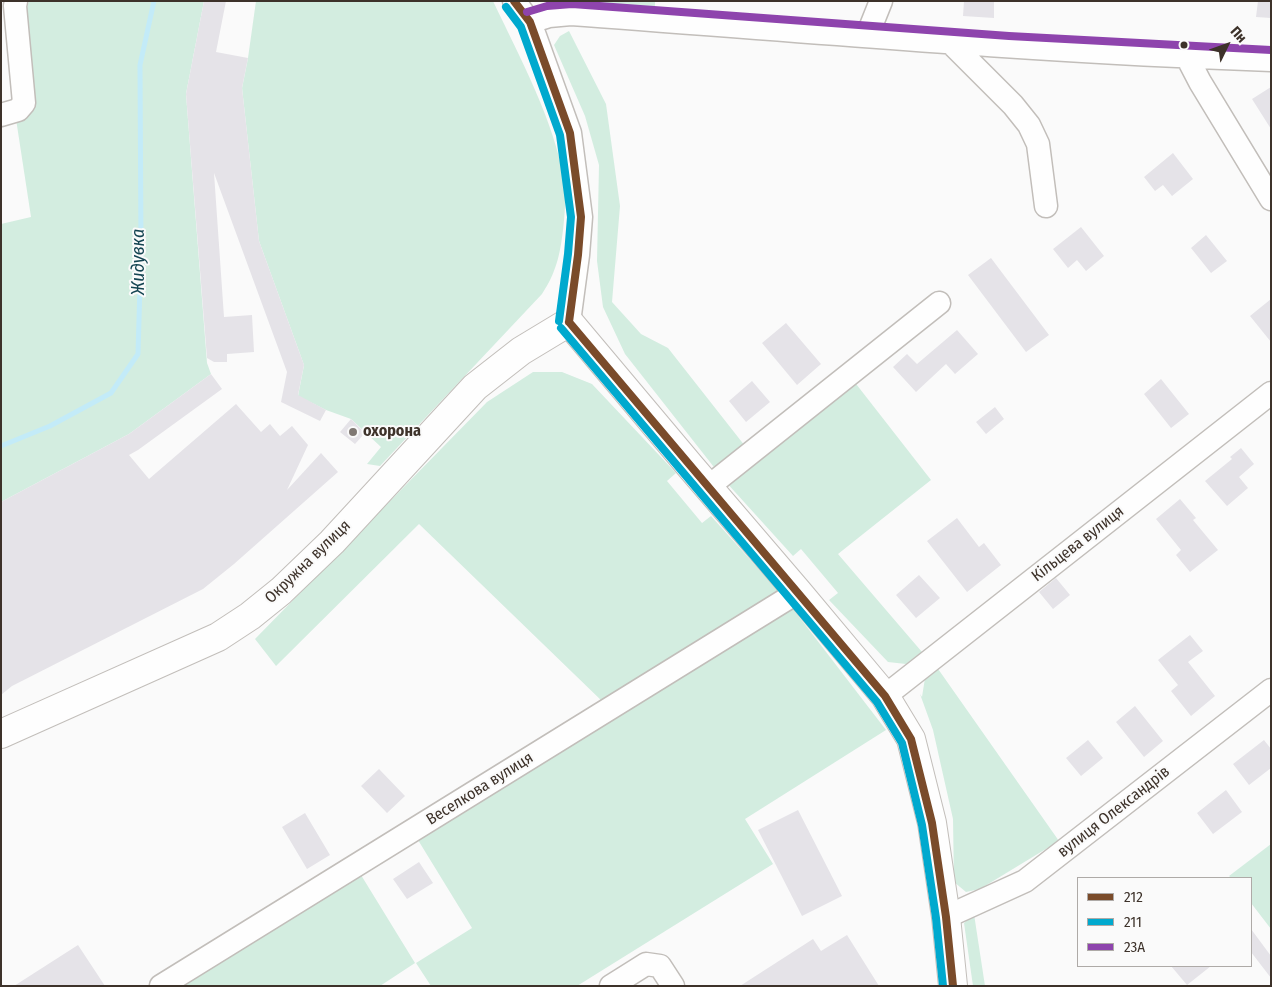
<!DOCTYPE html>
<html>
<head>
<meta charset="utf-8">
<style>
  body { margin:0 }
  #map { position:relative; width:1272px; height:987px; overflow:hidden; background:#fafafa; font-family:"Fira Sans Condensed",sans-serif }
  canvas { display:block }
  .frame { position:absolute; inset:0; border:2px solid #3d322a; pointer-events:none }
  .legend { position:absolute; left:1077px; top:877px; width:175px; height:90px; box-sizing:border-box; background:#fafafa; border:1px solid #aeaaa7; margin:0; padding:6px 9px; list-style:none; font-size:15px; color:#3d322a }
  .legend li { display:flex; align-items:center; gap:10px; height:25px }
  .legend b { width:25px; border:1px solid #aeaaa7 }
  .north { position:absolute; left:1202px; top:20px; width:50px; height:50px; -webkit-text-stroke:4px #fafafa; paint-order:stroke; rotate:48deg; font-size:14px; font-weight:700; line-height:20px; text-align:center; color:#3d322a }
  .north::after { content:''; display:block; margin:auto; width:18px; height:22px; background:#3d322a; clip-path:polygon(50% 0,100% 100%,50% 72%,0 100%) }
</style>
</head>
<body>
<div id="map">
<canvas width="1272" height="987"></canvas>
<div class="frame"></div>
<ul class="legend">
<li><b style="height:6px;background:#7a4b2a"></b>212</li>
<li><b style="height:6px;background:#00a9ce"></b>211</li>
<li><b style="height:6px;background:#8e44ad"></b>23А</li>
</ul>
<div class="north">Пн</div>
</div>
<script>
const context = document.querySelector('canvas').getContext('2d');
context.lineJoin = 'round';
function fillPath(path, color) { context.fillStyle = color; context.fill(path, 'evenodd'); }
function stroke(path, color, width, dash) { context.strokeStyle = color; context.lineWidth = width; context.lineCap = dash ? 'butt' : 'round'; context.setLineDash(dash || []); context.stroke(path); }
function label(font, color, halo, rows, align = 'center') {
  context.font = font + ' "Fira Sans Condensed",sans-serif'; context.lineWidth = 4; context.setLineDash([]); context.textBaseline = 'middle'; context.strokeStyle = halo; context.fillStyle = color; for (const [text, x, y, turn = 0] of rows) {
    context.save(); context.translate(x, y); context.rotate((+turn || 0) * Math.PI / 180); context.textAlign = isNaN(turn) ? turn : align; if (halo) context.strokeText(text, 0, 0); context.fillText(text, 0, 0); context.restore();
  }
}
const green = new Path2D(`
  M29 1H204L186 94 207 363 211 374 129 434 1 502V224L31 217 16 119 24 17Z
  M256 1H493C519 56 555 122 564 181 566 197 565 214 563 230 560 255 556 273 542 294L380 466 367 464 381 447 351 419 326 410 298 396 304 365 259 241 242 88 248 58Z
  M558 1H655V8L558 2Z
  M569 31 606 104 620 206 612 302 641 334 668 348 745 446 717 471 625 354 603 307 597 261 599 165 585 116 554 45 560 36Z
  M533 372H562L592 384 676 473 667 481 702 523 711 516 780 593 604 703 419 524 276 666 255 639 487 402Z
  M853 380 931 480 838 554 922 652 906 664 888 662 829 600 838 593 801 549 793 556 725 481Z
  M790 605 886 730 745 819 773 864 577 986H431L416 963 472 928 418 840Z
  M936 666 1059 841 980 889 966 892 954 882 953 819 933 730 920 694 922 697 925 678Z
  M1271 844V929L1251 903V878H1231L1229 876Z
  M361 875 415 963 380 986H182Z
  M974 914 985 986H973L964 923Z`);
const stream = new Path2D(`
  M1 446 50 426 111 393 138 354 141 251 140 65 154 1`);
const building = new Path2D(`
  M204 1H226L216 52 248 58 242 88 259 241 304 365 298 395 326 410 320 421 281 402 287 372 214 173 224 317 252 315 254 352 227 354V362H214L207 358 186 94Z
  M964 1H994V18L963 16Z
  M1258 1H1271V18L1256 17Z
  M1271 87V129L1252 99Z
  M1173 153 1193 179 1172 196 1163 185 1155 191 1144 177Z
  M1081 227 1104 256 1086 271 1077 260 1068 268 1053 249Z
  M1206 235 1227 261 1211 273 1191 248Z
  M991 258 1049 335 1026 352 968 275Z
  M1271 299V342L1250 316Z
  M786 323 821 364 797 385 762 343Z
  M957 330 978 354 955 374 946 364 916 392 893 367 907 354 917 364Z
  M211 374 222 389 138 450 129 455 149 479 236 404 261 432 270 424 280 436 292 426 308 445 287 490 321 453 338 472 234 564 203 589 12 686 1 695V502L129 434Z
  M1161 379 1189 414 1171 428 1144 394Z
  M752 381 770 402 746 422 729 401Z
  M995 407 1004 419 986 434 976 422Z
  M351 419 365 433 355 444 340 432Z
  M1241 448 1254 464 1239 477 1248 488 1227 506 1205 481 1232 459 1230 457Z
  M1180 499 1196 518 1193 520 1218 550 1190 572 1176 555 1181 550 1156 519Z
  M957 518 979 547 984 543 1001 565 967 592 927 541Z
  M919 575 940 598 916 618 896 595Z
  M1056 578 1070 595 1053 609 1039 592Z
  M1190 635 1203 651 1188 662 1215 696 1191 716 1171 691 1178 685 1158 660Z
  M1135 706 1163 741 1144 757 1116 722Z
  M1088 740 1103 758 1081 776 1066 758Z
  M1264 740 1271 749V768L1249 785 1233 764Z
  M379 769 405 796 387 813 361 786Z
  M1226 790 1242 812 1213 834 1197 813Z
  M798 810 842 896 802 916 758 830Z
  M305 813 330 855 307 869 282 827Z
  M419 862 433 883 407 899 393 879Z
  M1251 929 1271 956V978L1251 952Z
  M847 935 879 986H740L813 939 821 951Z
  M78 945 105 986H14Z
  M1171 966H1211L1187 985Z`);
const minor = new Path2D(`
  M514 1 530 22 570 133 581 217 578 255 569 322
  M530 22 549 16 571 14C804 31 1037 52 1271 60
  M867 36 881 1
  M950 42 1013 105 1029 125 1038 144 1046 206
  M1187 57 1200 82 1271 199
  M1 115 18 110 24 103 15 6 16 1
  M708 487 939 303
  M885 696 1271 393
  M946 917 1025 881 1271 690
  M161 986 798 592
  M611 986 646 964 660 966 673 986`);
const major = new Path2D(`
  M1 734 218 637 250 616 281 591 332 542 475 387 521 351 569 322 690 466 798 592 885 696 911 739 932 823 946 917 953 986`);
const bus1 = new Path2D(`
  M514 1 530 22 570 133 581 217 578 255 569 322
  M569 322 885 696 911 739 932 823 946 917 953 986`);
const bus2 = new Path2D(`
  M506 7 521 27 560 135 571 217 568 254 559 321
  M561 328 877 702 902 743 922 825 936 918 943 986`);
const bus3 = new Path2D(`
  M527 12 547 6 572 4 1009 36 1271 50`);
const markers = [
  [1184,45,4.5,"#3d322a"],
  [353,432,5,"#7f7873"]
];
const poiNames = [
  ["охорона",363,432]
];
const streetNames = [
  ["Кільцева вулиця",1078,544,-38],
  ["Окружна вулиця",308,562,-44],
  ["Веселкова вулиця",480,789,-32],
  ["вулиця Олександрів",1114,812,-38]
];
const waterNames = [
  ["Жидувка",139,262,-90]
];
fillPath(green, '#d3ede0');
stroke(stream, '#c3ebf8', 5);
fillPath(building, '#e5e3e8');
stroke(minor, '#c2beba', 25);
stroke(major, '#c2beba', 30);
stroke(minor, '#fefefe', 22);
stroke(major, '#fefefe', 28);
stroke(bus1, '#7a4b2a', 8);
stroke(bus2, '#00a9ce', 8);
stroke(bus3, '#8e44ad', 8);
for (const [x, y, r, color] of markers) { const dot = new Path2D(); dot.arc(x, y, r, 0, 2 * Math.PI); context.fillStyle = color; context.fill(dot); stroke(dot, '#fafafa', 2); }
label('bold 16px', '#3d322a', '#fafafa', poiNames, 'left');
label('16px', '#3d322a', '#fafafa', streetNames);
label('italic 18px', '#154552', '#fafafa', waterNames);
</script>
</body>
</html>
